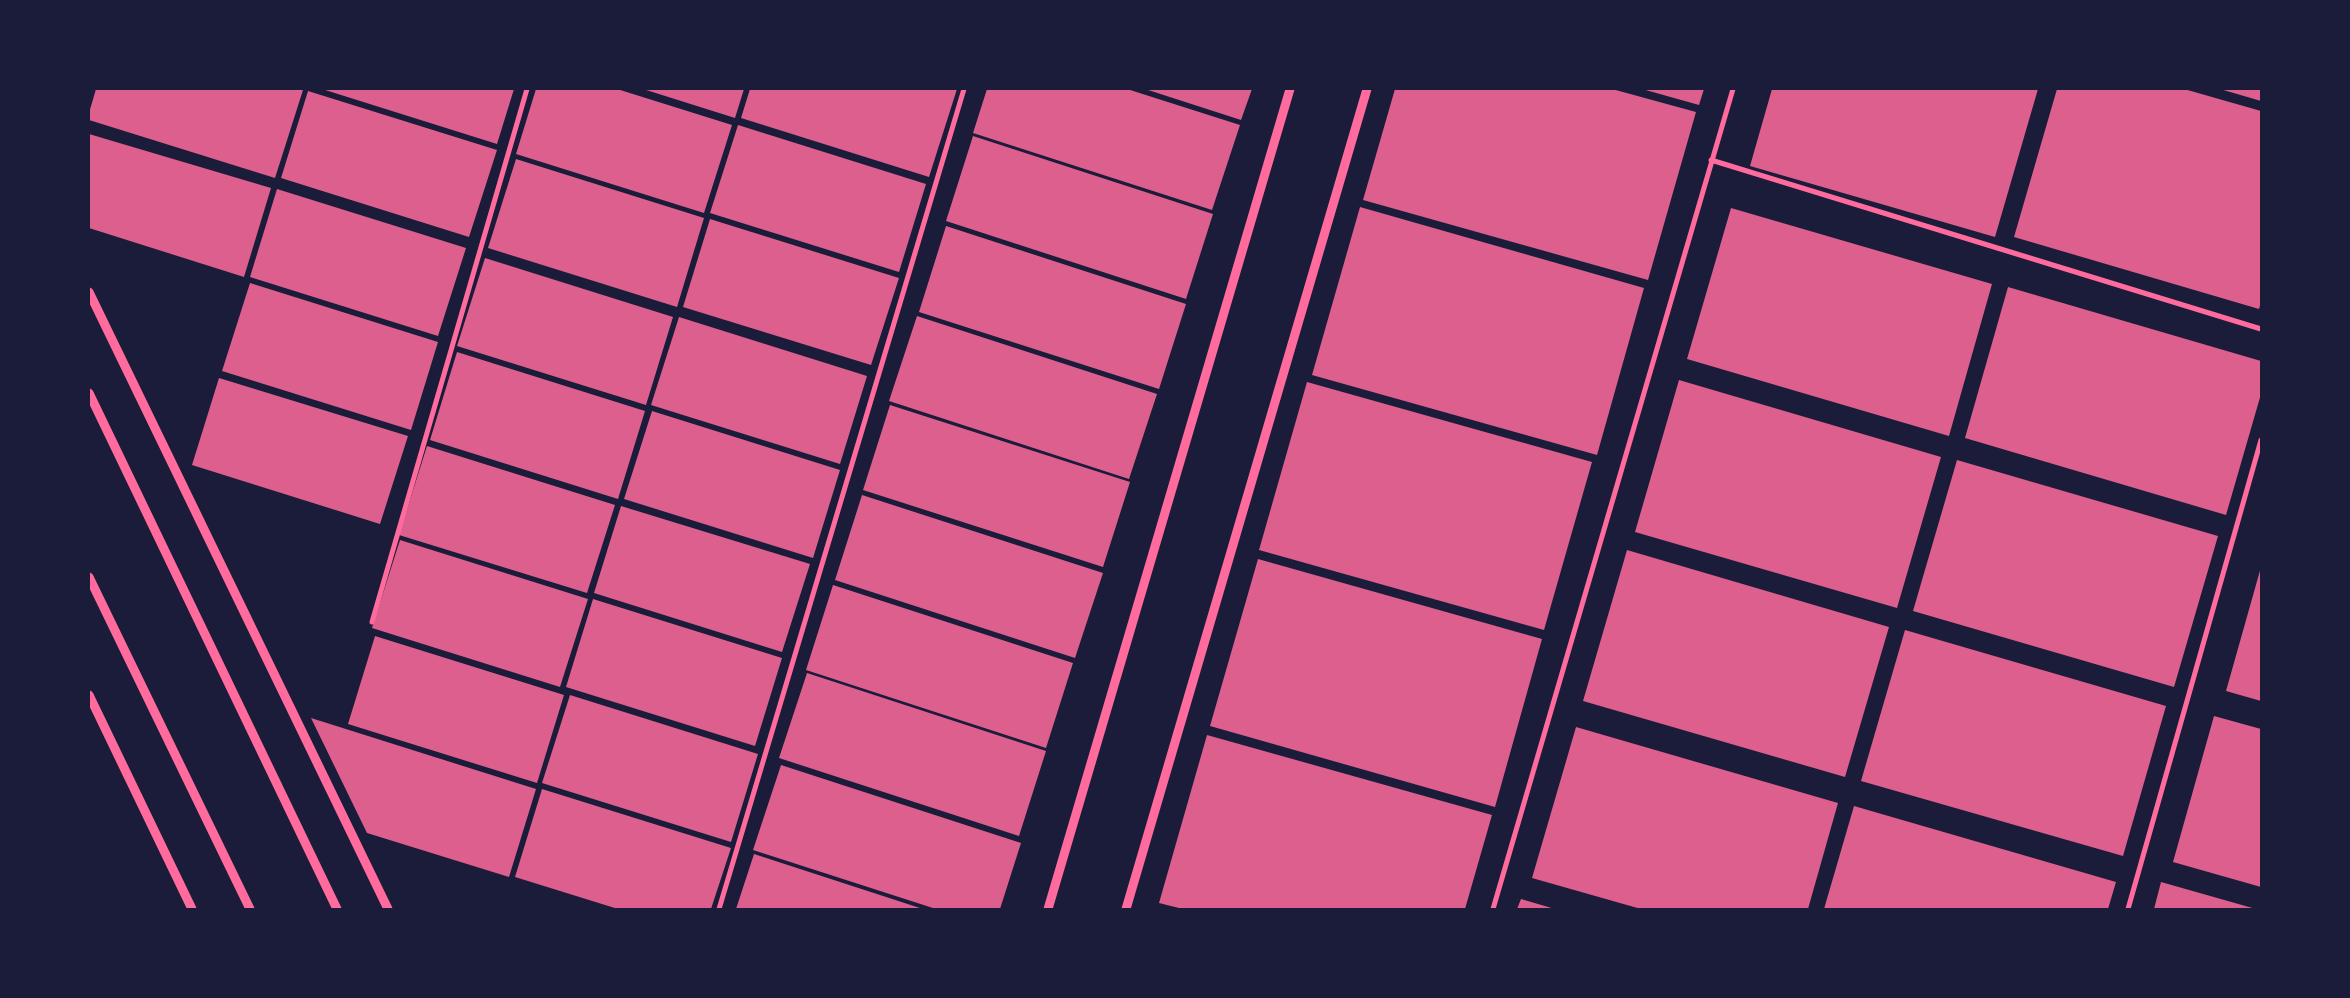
<!DOCTYPE html>
<html>
<head>
<meta charset="utf-8">
<style>
  body { margin:0 }
  #map { position:relative; width:2350px; height:998px; overflow:hidden; background:#1b1b3a; font-family:"Exo 2",sans-serif }
  canvas { display:block }
  .frame { position:absolute; inset:0; border:90px solid #1b1b3a; pointer-events:none }
</style>
</head>
<body>
<div id="map">
<canvas width="2350" height="998"></canvas>
<div class="frame"></div>
</div>
<script>
const context = document.querySelector('canvas').getContext('2d');
context.lineJoin = 'round';
function fillPath(path, color) { context.fillStyle = color; context.fill(path, 'evenodd'); }
function stroke(path, color, width, dash) { context.strokeStyle = color; context.lineWidth = width; context.lineCap = dash ? 'butt' : 'round'; context.setLineDash(dash || []); context.stroke(path); }
const building = new Path2D(`
  M96 89H298L303 90 275 178 89 120V113Z
  M322 89H514L497 144Z
  M536 89H617L732 125 704 213 516 154Z
  M643 89H744L735 118Z
  M750 89H957L929 177 741 118Z
  M987 89H1127L1240 125 1212 210 973 133Z
  M1145 89H1252L1241 120Z
  M1395 89H1612L1696 112 1648 280 1363 200Z
  M1642 89H1704L1699 105Z
  M1772 89H2038L1995 237 1750 166Z
  M2057 89H2184L2261 111V302L2259 309 2014 237Z
  M2220 89H2261V101Z
  M308 91 497 150 469 237 281 178Z
  M738 125 926 184 899 272 710 213Z
  M89 134 271 188 244 277 89 228Z
  M973 136 1213 214 1186 299 946 221Z
  M516 159 704 218 677 307 488 248Z
  M277 189 466 248 438 336 250 277Z
  M1360 207 1644 288 1597 455 1312 375Z
  M1731 208 1992 284 1949 436 1687 359Z
  M710 219 899 278 871 365 683 307Z
  M946 226 1186 304 1159 389 919 312Z
  M485 258 673 317 646 405 457 346Z
  M250 283 438 342 411 430 222 371Z
  M2008 287 2261 361V394L2226 515 1965 438Z
  M917 316 1157 394 1129 479 889 401Z
  M679 317 867 376 840 464 651 405Z
  M457 352 645 411 618 499 430 440Z
  M219 378 408 436 380 524 192 465Z
  M1679 380 1941 457 1897 608 1635 532Z
  M1307 382 1592 462 1544 630 1259 550Z
  M890 405 1130 482 1103 567 863 490Z
  M652 411 840 470 813 558 624 499Z
  M427 446 615 505 587 593 399 535Z
  M1957 460 2218 536 2174 687 1913 611Z
  M862 495 1103 573 1075 658 835 580Z
  M621 506 810 564 782 652 594 593Z
  M400 540 588 599 560 687 372 628Z
  M1627 550 1889 627 1845 777 1583 701Z
  M1258 559 1542 639 1495 807 1210 726Z
  M2261 567V701L2226 691Z
  M833 585 1073 663 1046 748 806 670Z
  M593 599 782 658 755 746 566 687Z
  M1905 630 2166 706 2123 856 1861 781Z
  M375 636 564 695 537 783 348 724Z
  M807 673 1046 751 1019 836 779 758Z
  M570 695 758 754 731 842 542 783Z
  M2214 716 2261 729V887L2173 862Z
  M311 718 536 789 509 877 367 833Z
  M1576 727 1838 803 1808 909H1641L1532 878Z
  M1207 735 1492 815 1465 909H1183L1159 903Z
  M781 765 1021 843 1000 909H936L753 850Z
  M542 789 731 848 711 909H618L515 877Z
  M1854 806 2116 882 2108 909H1824Z
  M754 854 923 909H736Z
  M2161 882 2256 909H2154Z
  M1521 899 1555 909H1517Z`);
const minor = new Path2D(`
  M1711 160 2261 329
  M372 622 527 89
  M719 909 964 89
  M1493 909 1733 89
  M2128 909 2261 440`);
const tertiary = new Path2D(`
  M89 292 388 909
  M89 393 337 909
  M89 577 250 909
  M89 695 192 909
  M1048 909 1290 89
  M1126 909 1367 89`);
fillPath(building, '#dd5f8e');
stroke(minor, '#ff6b9d', 5);
stroke(tertiary, '#ff6b9d', 9);
</script>
</body>
</html>
